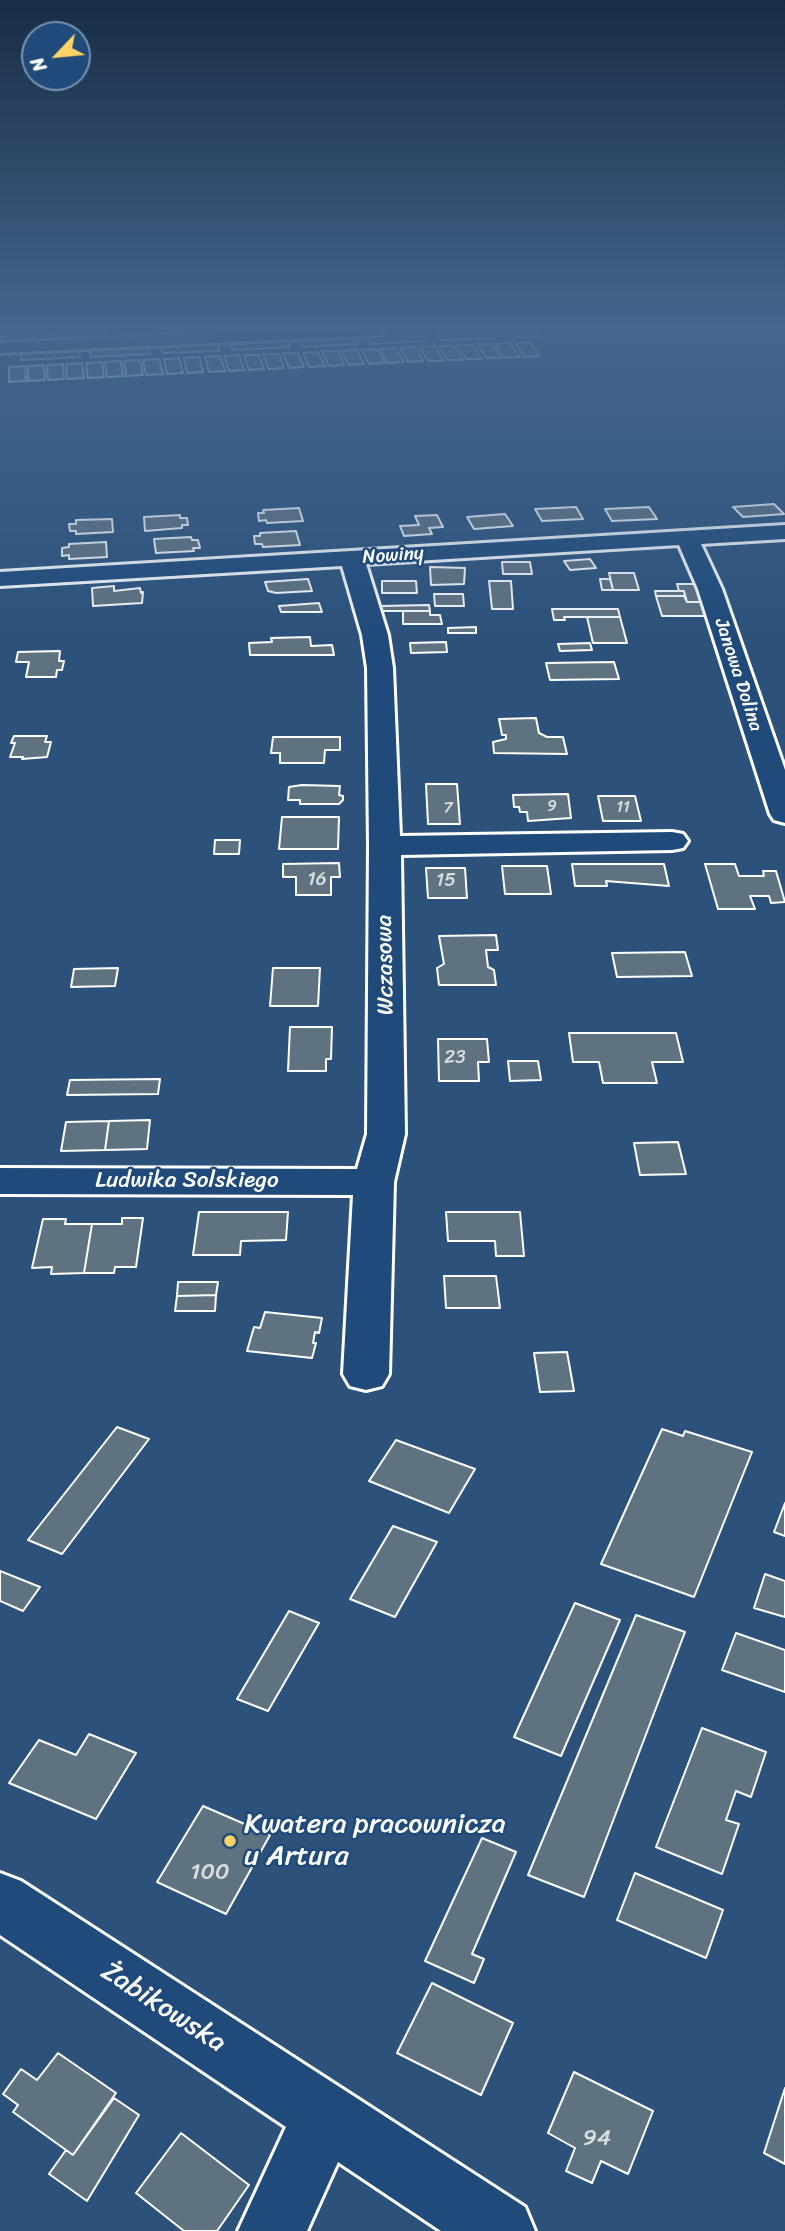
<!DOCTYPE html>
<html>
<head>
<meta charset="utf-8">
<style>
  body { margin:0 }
  #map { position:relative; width:785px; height:2231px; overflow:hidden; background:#2c527b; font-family:Sriracha,sans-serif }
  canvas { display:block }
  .north { position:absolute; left:21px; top:21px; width:70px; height:70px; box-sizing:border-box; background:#1f4a7a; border:2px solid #7992af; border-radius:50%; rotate:244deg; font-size:19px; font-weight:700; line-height:28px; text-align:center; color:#fff }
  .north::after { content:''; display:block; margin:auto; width:24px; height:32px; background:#ffd166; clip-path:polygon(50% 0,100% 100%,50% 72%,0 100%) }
</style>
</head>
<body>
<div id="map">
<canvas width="785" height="2231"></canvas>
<div class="north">N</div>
</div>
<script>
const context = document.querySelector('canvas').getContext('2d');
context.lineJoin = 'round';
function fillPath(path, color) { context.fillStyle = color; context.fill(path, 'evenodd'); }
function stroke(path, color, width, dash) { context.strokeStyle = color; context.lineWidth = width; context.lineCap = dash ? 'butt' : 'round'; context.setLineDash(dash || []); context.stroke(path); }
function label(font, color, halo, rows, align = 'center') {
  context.font = font + ' Sriracha,sans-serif'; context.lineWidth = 5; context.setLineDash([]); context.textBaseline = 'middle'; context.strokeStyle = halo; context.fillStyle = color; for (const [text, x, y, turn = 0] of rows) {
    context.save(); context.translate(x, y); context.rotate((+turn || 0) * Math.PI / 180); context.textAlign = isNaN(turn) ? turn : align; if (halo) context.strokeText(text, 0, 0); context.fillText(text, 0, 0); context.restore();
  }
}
const building = new Path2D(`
  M162 330H216L217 331 163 334Z
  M534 330 538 336 508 337 504 331Z
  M105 331 106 336 51 339V334Z
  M491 331 495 338 440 340 436 334Z
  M33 335 34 340 0 342V336Z
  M423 335 427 341 371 344 368 337Z
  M356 338 359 344 302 347 299 341Z
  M287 341 290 347 233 350 230 344Z
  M530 342 540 356 525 357 515 343Z
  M510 343 520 357 505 358 495 344Z
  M218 344 220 351 163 353 161 347Z
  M477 344H491L502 358H486Z
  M457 345H472L482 359H466Z
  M435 346 443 361H428L419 347Z
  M439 346H454L463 360H447Z
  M415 347 423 361 408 362 400 348Z
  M148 348 150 354 91 357 90 350Z
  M395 348 404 362 388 363 380 349Z
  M377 349 385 363 369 364 362 350Z
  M79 350 80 357 21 360V353Z
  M357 350 364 364 349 365 341 351Z
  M322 351H338L344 365 329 366Z
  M318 352 325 366 309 367 303 353Z
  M283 353H298L304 367 289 368Z
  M263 354H279L284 368 269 369Z
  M239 355 244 370 229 371 224 356Z
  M244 355H259L264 369 249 370Z
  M220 356 225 371 209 372 205 357Z
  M199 357 203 372 187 373 184 358Z
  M179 358 183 373 167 374 164 359Z
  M159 359 163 374 146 375 143 360Z
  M140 360 143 375 126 376 124 361Z
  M121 361 123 376 107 377 105 362Z
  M102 362 104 377 88 378 86 363Z
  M82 363 84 378 67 379 66 364Z
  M63 364 64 379 48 380 47 365Z
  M44 365 45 380 28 381V366Z
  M25 366 26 381 9 382V367Z
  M774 504 784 514 743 517 733 507Z
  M576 507 583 519 542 521 535 509Z
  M649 507 657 519 612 521 605 509Z
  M299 508 303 521 267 523 266 520 259 521 258 513H264L263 510Z
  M505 514 513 526 474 529 467 517Z
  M180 515V518H187L188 525H182V528L145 531 144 517Z
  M437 515 443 527 429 528 432 534 404 536 400 526 419 525 415 516Z
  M112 519 113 532 76 534V531H70L69 524H76V520Z
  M296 531 300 545 263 547 262 544H255L254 536H260V533Z
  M191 537 192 540H198L200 548H193L194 551 156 553 154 539Z
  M106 542 107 557 69 559V555L62 556V548L69 547V544Z
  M590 559 596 568 570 570 564 561Z
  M502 562H530L532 574H503Z
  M430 567 465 568 464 584 431 585Z
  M609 573H634L639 590H613Z
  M308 579 312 591 276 593 268 591 265 582Z
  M600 579H610L613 590H602Z
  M382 581H416L417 593H382Z
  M489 581H511L513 609H492Z
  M677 584H698L704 602H687L684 591H679Z
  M114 586V591L140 588 141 593 143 592 142 603 93 606 92 588Z
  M655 591H684L685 596H656Z
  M434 594H463L464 606H435Z
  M656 596H684L687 602H704L709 616H662Z
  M319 603 322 612H281L279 606Z
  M429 605 430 611H381V606Z
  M552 609H618L620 617H564L565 620H554Z
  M403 611H430V615H440L442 624H403Z
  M587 617H620L627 643H593Z
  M476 627V633H448V628Z
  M310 637 311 646 332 645 334 655H250L249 643 272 642 271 638Z
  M446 642 447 652 411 653 410 643Z
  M590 643 592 650 560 651 558 644Z
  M60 651 59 661H64L62 670H57L56 677H26L29 662H16L18 652Z
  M614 662 619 679 550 680 546 663Z
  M536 718 539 733 547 737H563L567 754 494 753 493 742 506 739V735H502L499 719Z
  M14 736H47L45 742H51L47 757 22 759 23 757H10L15 743H11Z
  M273 737H340V750H325L324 763H280V753H271Z
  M426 784H457L460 824H428Z
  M302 785 340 786 339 795 343 796V800L339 804H300V800H288L289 787Z
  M568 794 571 818 528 821 527 812H520L519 807H514L513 795Z
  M598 796H635L641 821H603Z
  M282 817H339L338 849H279Z
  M215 840H240L239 854H214Z
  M339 863 340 877H331V895H296V877H283V864Z
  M572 864H664L669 886 606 881 607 886H575Z
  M705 864H735L739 876H764L763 871H776L785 902 771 903 769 896H750L755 909H718Z
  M502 866H547L551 894H505Z
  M426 868H465L467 898H428Z
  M496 935 498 950H486L488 967 494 970 496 985H439L437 968 444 964 439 936Z
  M685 952 692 976 617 977 612 953Z
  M118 968 115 986 71 987 74 969Z
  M273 968H320L318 1006H270Z
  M290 1027H332L331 1059H326V1071H288Z
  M569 1033H676L683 1062H652L657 1083H603L599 1062H573Z
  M438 1039H487L489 1062H478L479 1081H439Z
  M508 1061H538L541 1080 510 1081Z
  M160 1079 158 1094 67 1095 70 1080Z
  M150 1120 147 1149 105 1150 109 1121Z
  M109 1121 105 1150 61 1151 66 1122Z
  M678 1142 686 1174 640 1175 634 1143Z
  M199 1212H288L286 1240 241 1241 240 1255H193Z
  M446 1212H520L524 1256H496L495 1241H448Z
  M122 1218H143L136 1267H115L114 1273H84L92 1224H122Z
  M43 1219H66L65 1224H92L84 1273 51 1274 52 1267 32 1268Z
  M444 1276H496L500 1308H446Z
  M178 1282H218L216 1295 177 1296Z
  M216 1295 215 1311H175L177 1296Z
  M265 1312 322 1318 319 1333 315 1332 313 1343H316L312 1358 247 1351 254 1327 260 1328Z
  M567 1352 574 1391 540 1392 534 1353Z
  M117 1427 149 1439 62 1554 28 1540Z
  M662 1429 683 1436 685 1431 752 1452 694 1597 601 1564Z
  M396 1440 475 1469 449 1513 369 1481Z
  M785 1503V1536L774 1532Z
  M393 1526 437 1542 395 1617 350 1599Z
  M0 1571 40 1587 23 1611 0 1601Z
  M765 1574 785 1581V1617L754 1608Z
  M575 1603 620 1620 561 1756 514 1737Z
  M289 1611 319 1623 268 1711 237 1699Z
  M636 1615 685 1632 584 1897 528 1875Z
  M736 1633 785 1650V1692L722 1670Z
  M702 1728 766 1752 751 1797 736 1791 726 1820 739 1824 722 1874 656 1847Z
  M89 1734 136 1753 96 1819 9 1783 39 1740 76 1755Z
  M203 1806 270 1835 226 1914 157 1882Z
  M482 1838 516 1852 472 1954 484 1959 474 1983 425 1961Z
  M635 1873 723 1910 706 1958 617 1920Z
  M432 1983 513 2023 481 2095 397 2053Z
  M58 2053 116 2093 73 2155 13 2112 18 2105 3 2094 21 2069 37 2080Z
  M574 2072 653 2111 628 2174 601 2161 592 2183 566 2171 575 2148 548 2133Z
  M785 2088V2164L764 2153Z
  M114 2098 139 2115 87 2201 49 2174 66 2150 73 2155Z
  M181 2133 249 2185 217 2231H184L136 2193Z`);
const minor = new Path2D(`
  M261 330H387L378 335 0 353V343Z
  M785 525V539L701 544 722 589 785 770V823L774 820 770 814 698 589 679 545 366 564 388 635 393 668 400 836 672 832 683 834 688 841 683 848 672 850 401 855 405 1134 394 1182 389 1374 382 1386 366 1390 350 1386 343 1374 353 1195 0 1194V1168L357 1169 367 1134 369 846 367 668 362 635 342 566 0 586V572Z
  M0 1873 21 1881 525 2207 535 2231H441L338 2162 307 2231H238L286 2127 0 1935Z`);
const markers = [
  [230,1841,7,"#ffd166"]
];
const farNumbernames = [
  ["9",552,807],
  ["11",623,808],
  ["7",448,809]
];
const farStreetnames = [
  ["Nowiny",393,556,-4],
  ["Janowa Dolina",738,675,72]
];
const numberNames = [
  ["16",317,880],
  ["15",446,881],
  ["23",455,1058]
];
const streetNames = [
  ["Wczasowa",386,965,-91],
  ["Ludwika Solskiego",187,1181]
];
const nearNumbernames = [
  ["100",210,1873],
  ["94",597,2139]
];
const nearPoinames = [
  ["Kwatera pracownicza",244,1825],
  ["u Artura",244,1857]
];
const nearStreetnames = [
  ["Żabikowska",163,2008,33]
];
fillPath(building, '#5f7280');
stroke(building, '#fff', 2);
stroke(minor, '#fff', 6);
fillPath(minor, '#1f4a7a');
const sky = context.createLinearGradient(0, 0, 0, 643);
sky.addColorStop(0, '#182d44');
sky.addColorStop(0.51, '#45668d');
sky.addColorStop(1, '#45668d00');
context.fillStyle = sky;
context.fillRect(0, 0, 785, 643);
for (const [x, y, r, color] of markers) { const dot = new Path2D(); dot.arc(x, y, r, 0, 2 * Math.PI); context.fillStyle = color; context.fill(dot); stroke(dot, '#1f4a7a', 2.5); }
label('16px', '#d7dcdf', null, farNumbernames);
label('19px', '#fff', '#1f4a7a', farStreetnames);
label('19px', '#d7dcdf', null, numberNames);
label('23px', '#fff', '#1f4a7a', streetNames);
label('23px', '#d7dcdf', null, nearNumbernames);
label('28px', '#fff', '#1f4a7a', nearPoinames, 'left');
label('28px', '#fff', '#1f4a7a', nearStreetnames);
</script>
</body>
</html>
